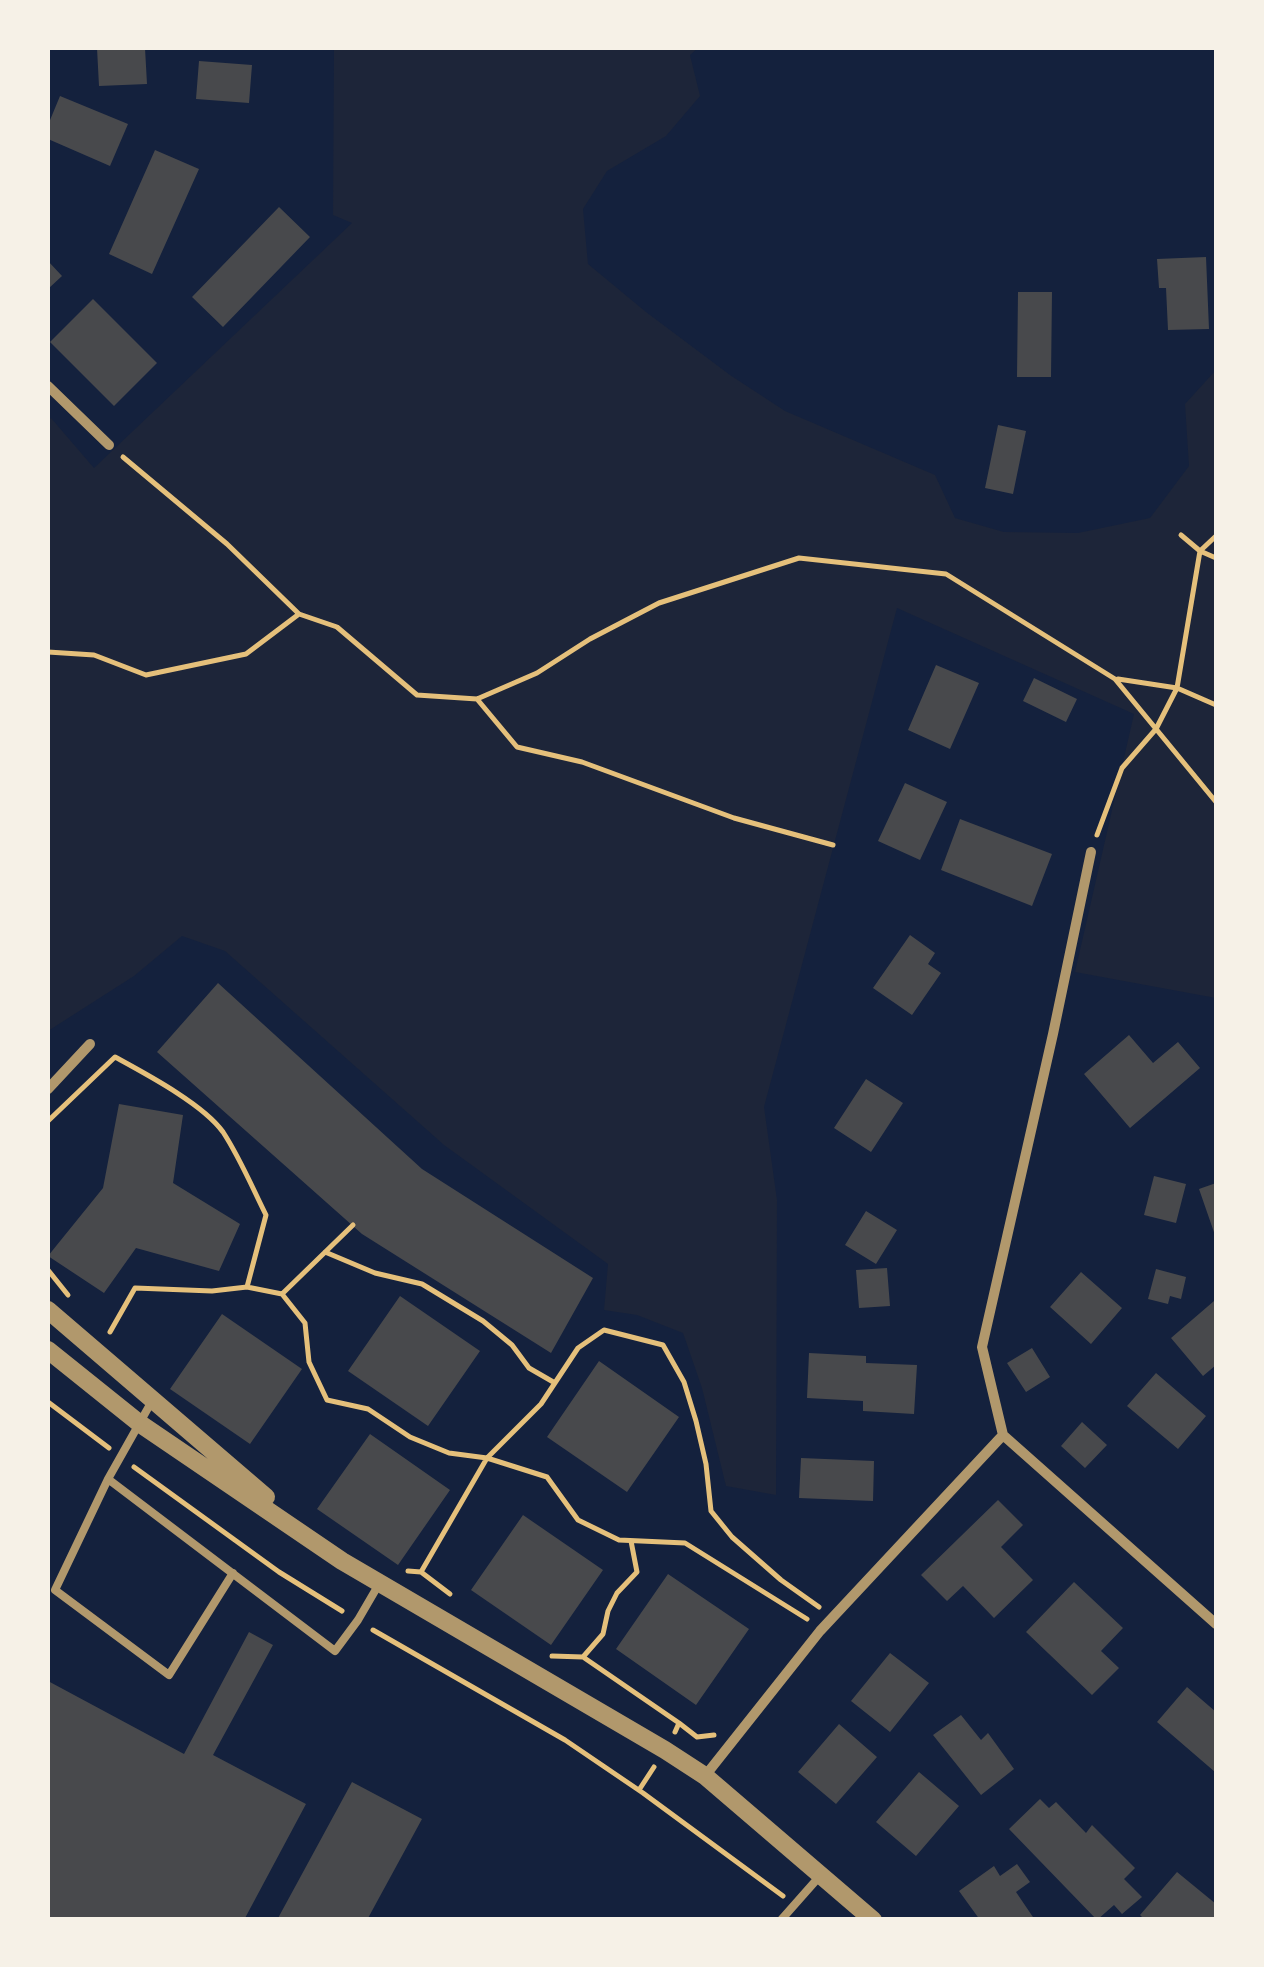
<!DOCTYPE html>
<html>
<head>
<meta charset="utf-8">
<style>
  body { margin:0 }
  #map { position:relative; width:1264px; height:1967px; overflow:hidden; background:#14213d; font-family:Quicksand,sans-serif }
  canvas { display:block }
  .frame { position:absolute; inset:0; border:50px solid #f6f1e7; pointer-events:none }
</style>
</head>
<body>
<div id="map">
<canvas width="1264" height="1967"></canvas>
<div class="frame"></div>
</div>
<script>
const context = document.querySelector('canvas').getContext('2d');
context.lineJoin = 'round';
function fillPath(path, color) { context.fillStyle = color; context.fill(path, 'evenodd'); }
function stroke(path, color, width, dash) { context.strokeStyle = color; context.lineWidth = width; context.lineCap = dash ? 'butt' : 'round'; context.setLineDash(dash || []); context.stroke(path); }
const green = new Path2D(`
  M334 48H698L690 55 700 96 666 136 607 171 583 209 588 264 646 312 730 375 785 411 935 475 955 518 1004 532 1078 533 1150 518 1189 466 1185 404 1216 370V998L1075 972 1134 714 897 608 764 1107 777 1200 776 1495 726 1486 702 1388 683 1333 637 1315 604 1310 608 1264 444 1145 225 951 182 936 134 976 48 1031V421L51 418 94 468 352 223 333 215Z`);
const building = new Path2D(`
  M97 48H145L147 84 99 86Z
  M199 61 252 65 249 103 196 99Z
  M60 96 128 124 110 166 48 139V125Z
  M155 150 199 169 152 274 109 254Z
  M279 207 310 237 223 327 192 297Z
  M1206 257 1209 329 1168 330 1166 288H1159L1157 259Z
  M48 261 62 276 48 289Z
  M1018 292H1052L1051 377H1017Z
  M93 299 157 363 114 406 50 342Z
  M998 425 1026 431 1013 494 985 488Z
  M936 665 979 683 950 749 908 730Z
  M1034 678 1077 699 1066 722 1023 701Z
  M905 783 947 802 920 860 878 841Z
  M960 819 1052 854 1032 906 941 870Z
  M910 935 935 953 928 964 941 973 912 1015 873 988Z
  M218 983 422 1169 593 1278 551 1353 362 1234 157 1052Z
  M1129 1035 1153 1063 1178 1042 1200 1068 1130 1128 1084 1074Z
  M866 1079 903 1103 871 1152 834 1128Z
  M119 1104 183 1115 173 1183 240 1224 219 1271 136 1248 104 1293 48 1256 103 1188Z
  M1154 1176 1186 1184 1176 1223 1144 1215Z
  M1216 1183V1238L1199 1189Z
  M866 1211 897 1230 876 1264 845 1245Z
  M887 1268 890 1306 859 1308 856 1270Z
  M1156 1269 1186 1277 1181 1299 1170 1296 1168 1304 1148 1299Z
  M1081 1272 1122 1308 1091 1344 1050 1307Z
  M400 1296 480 1351 428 1426 348 1371Z
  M1214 1301 1216 1304V1365L1203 1376 1171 1338Z
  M222 1314 302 1369 250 1444 170 1389Z
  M1032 1348 1050 1377 1026 1392 1007 1363Z
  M809 1353 866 1356V1363L917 1365 914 1414 863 1411V1401L807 1398Z
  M599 1361 679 1417 627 1492 547 1437Z
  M1156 1373 1206 1416 1178 1449 1127 1406Z
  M1082 1422 1107 1445 1085 1468 1061 1446Z
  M370 1434 450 1490 398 1565 317 1509Z
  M801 1458 874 1461 873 1501 799 1498Z
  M998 1500 1023 1525 1001 1547 1033 1580 994 1618 963 1586 947 1601 921 1575Z
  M523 1515 603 1570 551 1645 471 1590Z
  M668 1574 749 1629 696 1705 616 1649Z
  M1074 1582 1123 1628 1101 1651 1119 1668 1092 1695 1026 1632Z
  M249 1632 273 1645 213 1755 306 1804 244 1920H48V1681L184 1754Z
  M890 1653 929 1683 890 1732 851 1701Z
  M1187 1687 1216 1712 1215 1772 1157 1722Z
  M961 1715 981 1740 988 1733 1014 1769 981 1795 933 1735Z
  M839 1724 877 1757 836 1804 798 1772Z
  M919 1772 959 1806 916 1856 876 1822Z
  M352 1782 422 1819 367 1920H277Z
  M1040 1799 1049 1808 1056 1802 1086 1833 1092 1825 1135 1868 1124 1879 1142 1897 1122 1914 1114 1905 1097 1920 1009 1829Z
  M1017 1864 1030 1882 1016 1892 1035 1920H980L959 1891 994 1866 1000 1876Z
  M1177 1872 1216 1904V1920H1145L1140 1915Z`);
const path = new Path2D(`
  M123 457 227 544 299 614
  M1181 535 1200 551 1216 558
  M48 652 94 655 146 675 246 654 299 614 337 627 417 695 477 699 537 673 590 639 659 603 799 558 946 574 1115 679 1216 802
  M1118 679 1177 688 1216 705
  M477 699 517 747 582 762 734 818 833 845
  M1097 835 1122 768 1156 729 1177 688 1200 551 1216 536
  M48 1121 115 1057C146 1074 203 1104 223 1132 240 1158 252 1187 266 1215L247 1287 282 1294 305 1323 309 1362 327 1400 368 1409 410 1437 449 1453 487 1458 541 1404 578 1348 604 1330 663 1345 684 1382 696 1421 706 1464 711 1511 732 1537 781 1580 819 1607
  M325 1252 375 1273 422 1284 483 1321 512 1345 529 1368 555 1383
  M48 1270 68 1295
  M282 1294 353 1225
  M110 1332 135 1288 212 1291 247 1287
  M48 1402 109 1448
  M134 1467 279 1572 342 1611
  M408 1571 421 1572 450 1594
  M421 1572 487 1458 547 1477 578 1520 619 1540 685 1543 807 1619
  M373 1630 565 1740 643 1793 783 1896
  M552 1656 583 1657 679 1723
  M583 1657 603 1634 608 1611 617 1593 637 1572 631 1541
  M675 1732 679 1723 697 1737 714 1735
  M639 1790 654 1767`);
const service = new Path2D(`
  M152 1401 108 1479 55 1590 169 1675 233 1573
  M108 1479 335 1651 358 1620 379 1584
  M781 1920 819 1877`);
const minor = new Path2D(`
  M48 386 109 445
  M48 1089 90 1044
  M1003 1435 1216 1624
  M705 1776 820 1631 1003 1435 982 1347 1053 1034 1091 852`);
const tertiary = new Path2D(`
  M48 1310 266 1497
  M48 1350 139 1423 342 1561 665 1750 705 1776 873 1920`);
fillPath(green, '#1d2539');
fillPath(building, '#48494c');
stroke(path, '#e5c07b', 5);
stroke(service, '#b1986c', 8);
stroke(minor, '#b1986c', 10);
stroke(tertiary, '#b1986c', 18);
</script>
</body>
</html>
